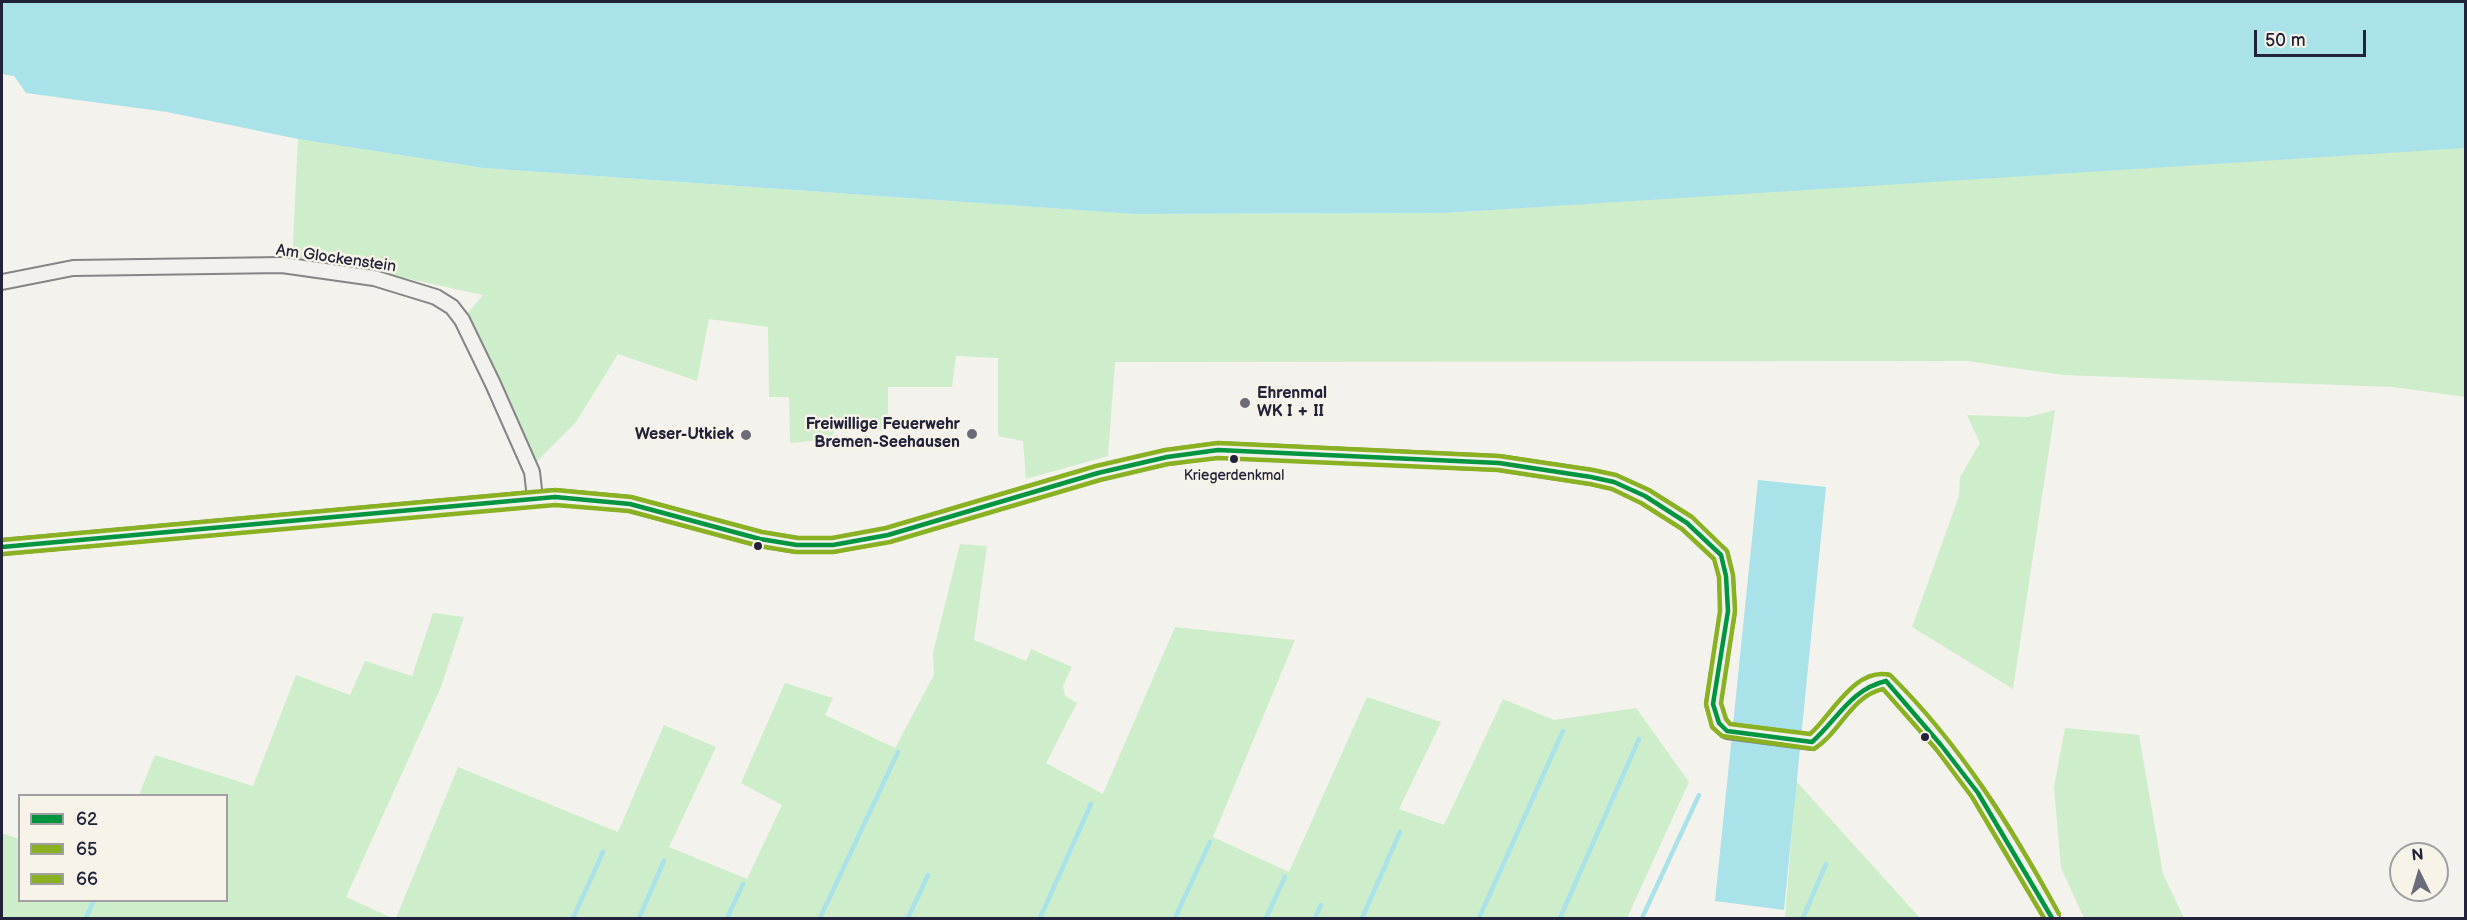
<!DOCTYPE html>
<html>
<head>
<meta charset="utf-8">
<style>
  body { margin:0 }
  #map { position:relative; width:2467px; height:920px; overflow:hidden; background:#f4f2ec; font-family:"Balsamiq Sans",sans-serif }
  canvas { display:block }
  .frame { position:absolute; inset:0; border:3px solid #22223b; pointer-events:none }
  .legend { position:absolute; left:18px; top:794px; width:210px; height:108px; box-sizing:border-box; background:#f7f3e8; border:2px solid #a29fa3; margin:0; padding:8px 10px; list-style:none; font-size:18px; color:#22223b }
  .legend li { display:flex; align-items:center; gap:12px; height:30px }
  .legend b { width:30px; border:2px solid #a29fa3 }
  .north { position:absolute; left:2389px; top:842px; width:60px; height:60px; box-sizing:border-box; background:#f7f3e8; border:2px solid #a29fa3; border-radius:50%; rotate:355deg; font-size:16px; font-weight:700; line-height:24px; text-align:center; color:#22223b }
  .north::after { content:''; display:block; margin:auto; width:21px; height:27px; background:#6c6b79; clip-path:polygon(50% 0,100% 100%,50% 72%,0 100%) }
  .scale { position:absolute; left:2254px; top:30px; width:112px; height:27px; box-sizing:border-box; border:3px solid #22223b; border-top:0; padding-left:8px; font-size:18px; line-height:21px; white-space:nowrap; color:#22223b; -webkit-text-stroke:4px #f7f3e8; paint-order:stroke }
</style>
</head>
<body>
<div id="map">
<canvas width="2467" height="920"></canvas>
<div class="frame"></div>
<ul class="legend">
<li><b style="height:8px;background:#009640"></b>62</li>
<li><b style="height:8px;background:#8ab122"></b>65</li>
<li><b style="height:8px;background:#8ab122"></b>66</li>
</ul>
<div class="north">N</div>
<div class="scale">50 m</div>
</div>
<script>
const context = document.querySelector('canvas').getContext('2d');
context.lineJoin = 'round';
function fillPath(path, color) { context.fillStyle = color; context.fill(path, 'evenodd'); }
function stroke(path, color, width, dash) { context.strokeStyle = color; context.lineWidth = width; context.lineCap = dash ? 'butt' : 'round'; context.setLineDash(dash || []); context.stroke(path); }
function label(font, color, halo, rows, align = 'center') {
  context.font = font + ' "Balsamiq Sans",sans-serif'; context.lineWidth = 5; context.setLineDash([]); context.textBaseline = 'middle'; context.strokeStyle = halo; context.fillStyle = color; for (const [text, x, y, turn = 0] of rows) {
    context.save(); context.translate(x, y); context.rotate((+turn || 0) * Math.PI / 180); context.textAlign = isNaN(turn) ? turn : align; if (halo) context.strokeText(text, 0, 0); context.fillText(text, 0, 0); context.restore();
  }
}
const green = new Path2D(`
  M298 139 483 168 1134 214 1446 213 2465 145V397L2393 387 2063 375 1967 361 1115 362 1108 456 1026 479 1023 441 998 436V358L956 356 952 387H888V429L834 431 831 439 790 443 789 397H769L768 327 709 319 697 381 618 354 576 422 536 462 467 314 483 295 354 267 292 263Z
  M2055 410 2013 689 1912 627 1959 496 1960 477 1980 443 1967 415 2028 417Z
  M960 544 987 546 974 640 1026 661 1031 649 1072 667 1063 686 1065 696 1077 703 1046 763 1103 794 1175 627 1295 640 1213 837 1289 872 1367 697 1441 722 1399 809 1444 825 1503 699 1554 720 1636 708 1689 782 1627 918H396L458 767 618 832 664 725 716 747 669 847 747 879 782 805 741 783 785 683 833 698 825 715 895 748 934 675 933 653Z
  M433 613 464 617 441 687 346 897 392 918H2V833L19 839 20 900H226V796L139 795 155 755 253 786 296 675 350 695 365 661 412 676Z
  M2065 728 2139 735 2163 874 2184 918H2084L2061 868 2054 787Z
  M1796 781 1920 918H1785Z`);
const water = new Path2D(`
  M2 2H2465V148L1445 213 1134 214 483 168 298 139 167 112 26 93 14 76 2 74Z
  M1758 480 1826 487 1784 910 1715 901Z`);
const stream = new Path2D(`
  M86 918 94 900
  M573 918 603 852
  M639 918 664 861
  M727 918 743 884
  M820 918 898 752
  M908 918 928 875
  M1040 918 1091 804
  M1175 918 1210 842
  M1266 918 1285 877
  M1315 918 1321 905
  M1362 918 1400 832
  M1479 918 1563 731
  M1560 918 1639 739
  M1642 918 1699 795
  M1803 918 1826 864`);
const street = new Path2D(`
  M2 282 73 268 282 265 374 278 436 297 452 307 462 320 493 384 532 472 535 498
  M2 547 555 497 630 504 760 539 797 545H833L888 535 1098 473 1167 457 1218 450 1499 463 1591 477 1614 482 1645 496 1687 523 1721 555 1726 576 1728 611 1713 704 1719 723 1727 731 1812 742C1838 723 1850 684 1886 681 1907 705 1929 729 1949 754 1990 804 2022 862 2052 918`);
const bus1 = new Path2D(`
  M2 547 555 497 630 504 760 539 797 545H833L888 535 1098 473 1167 457 1218 450 1499 463 1591 477 1614 482 1645 496 1687 523 1721 555 1726 576 1728 611 1713 704 1719 723 1727 731 1812 742C1837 720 1851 689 1886 681
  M1886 681 1941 745 1978 793 2052 918`);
const bus2 = new Path2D(`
  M3 554 555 505 629 511 759 546 796 552H833L890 542 1100 480 1168 464 1218 458 1498 470 1590 484 1612 489 1641 503 1682 529 1714 559 1719 577 1720 611 1706 704 1712 727 1722 736 1814 749C1840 733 1851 696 1883 689L1936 749 1972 797 2044 918`);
const bus3 = new Path2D(`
  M2 540 555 490 631 497 762 532 798 538H832L886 528 1096 466 1165 450 1218 443 1499 456 1593 470 1616 475 1649 490 1692 517 1727 551 1733 575 1735 611 1721 703 1726 719 1730 724 1810 734C1831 716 1855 666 1890 675 1960 744 2012 828 2059 914`);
const markers = [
  [1245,403,6,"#6c6b79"],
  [972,434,6,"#6c6b79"],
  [746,435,6,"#6c6b79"],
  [1234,459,5,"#22223b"],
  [758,546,5,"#22223b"],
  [1925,737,5,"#22223b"]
];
const busNames = [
  ["Kriegerdenkmal",1234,476]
];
const streetNames = [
  ["Am Glockenstein",336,259,8]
];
const poiNames = [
  ["Ehrenmal",1257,394,"left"],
  ["WK I + II",1257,412,"left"],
  ["Freiwillige Feuerwehr",960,425],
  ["Bremen-Seehausen",960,443],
  ["Weser-Utkiek",734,435]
];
fillPath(green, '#ceedca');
fillPath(water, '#aae2e9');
stroke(stream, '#aae2e9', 4.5);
stroke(street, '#858486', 18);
stroke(street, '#f2f1ed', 14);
stroke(bus1, '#009640', 4.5);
stroke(bus2, '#8ab122', 4.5);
stroke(bus3, '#8ab122', 4.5);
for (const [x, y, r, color] of markers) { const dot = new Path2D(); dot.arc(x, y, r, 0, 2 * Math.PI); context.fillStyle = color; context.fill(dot); stroke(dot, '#f7f3e8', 2); }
label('14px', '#22223b', '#f7f3e8', busNames);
label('16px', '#22223b', '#f7f3e8', streetNames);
label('bold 16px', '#22223b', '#f7f3e8', poiNames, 'right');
</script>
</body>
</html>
